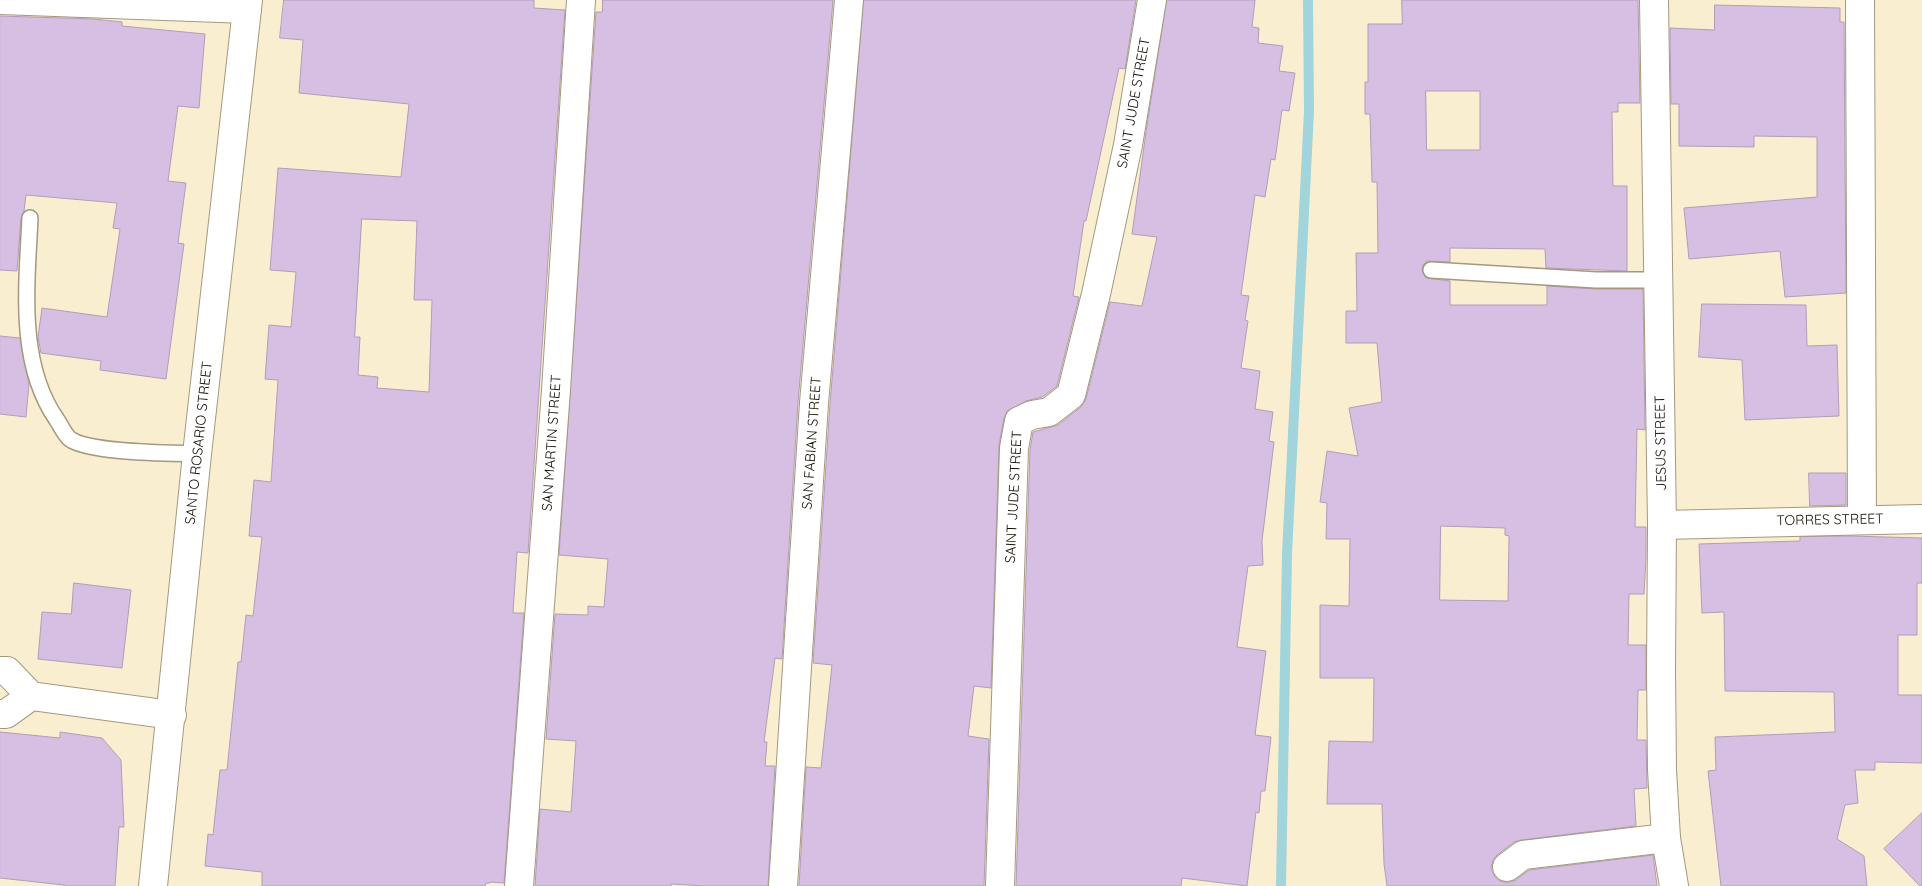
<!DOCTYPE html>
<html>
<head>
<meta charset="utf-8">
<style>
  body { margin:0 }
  canvas { display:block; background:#faeed1 }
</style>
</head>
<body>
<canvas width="1922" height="886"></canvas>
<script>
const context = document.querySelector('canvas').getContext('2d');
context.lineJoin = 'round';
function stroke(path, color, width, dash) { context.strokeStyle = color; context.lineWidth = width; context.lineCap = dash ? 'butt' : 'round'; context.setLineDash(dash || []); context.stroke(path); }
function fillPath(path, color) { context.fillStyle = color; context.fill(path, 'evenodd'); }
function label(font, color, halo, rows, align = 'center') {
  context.font = font + ' Quicksand,sans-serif'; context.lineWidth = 5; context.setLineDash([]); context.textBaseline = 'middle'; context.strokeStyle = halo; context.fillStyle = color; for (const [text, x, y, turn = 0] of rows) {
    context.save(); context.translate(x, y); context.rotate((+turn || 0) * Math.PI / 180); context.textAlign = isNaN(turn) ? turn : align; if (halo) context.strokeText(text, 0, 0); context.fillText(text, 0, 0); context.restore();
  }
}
const stream = new Path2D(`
  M1281 886 1287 554 1309 111 1308 0`);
const building = new Path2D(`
  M284 0H534V8L565 10 528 553 517 552 513 613H524L504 883 490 882V883H486L485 886H262V872L205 866 208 834 213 835 220 770H227L238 662H241L246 615 253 616 262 537 249 536 254 480 271 482 278 380 265 379 269 325 291 327 296 272 270 270 278 168 401 177 409 104 299 93 303 40 280 38ZM362 219 417 221 414 300H432L429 392 377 388 378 377 358 375 360 337H355Z
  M603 0H833L798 402 782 659 775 658 764 742H767L765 766H775L768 886H705L671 884V886H535L540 809 571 812 576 741 546 739 555 614 588 615V606L604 607 608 559 559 555 596 12H602Z
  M864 0H1136L1125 69 1119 68 1086 221H1084L1073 296 1079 297 1057 386 1042 397 1026 401 1007 411 1004 418 999 445 991 688 974 686 968 736 989 739 984 886H799L806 767 821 768 832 665 813 663 830 404Z
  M1167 0H1255L1252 27 1259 28 1258 43 1283 46 1279 71 1295 73 1289 111 1282 110 1275 160 1271 159 1265 197 1255 195 1241 295 1249 296 1245 320 1248 321 1241 368 1260 371 1255 409 1273 412 1269 441 1274 442 1262 541 1263 565 1248 566 1237 647 1266 651 1255 735 1271 737 1265 791H1261L1259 813 1256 812 1247 886 1182 878 1181 886H1016L1030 450 1033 432 1058 425 1081 407 1086 399 1110 302 1142 306 1157 237 1132 234 1146 132Z
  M1402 0H1638L1640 103H1618V112H1612L1613 186H1627V271L1546 268 1545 249 1450 248V262L1427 261 1423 265 1422 270 1426 278 1450 281V305H1547V286L1595 289H1643L1645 430 1637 429 1635 527H1646V558L1644 594H1629L1628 645H1646V690H1638L1637 740H1646L1647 788 1634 789 1636 826 1521 840 1514 842 1497 855 1493 860 1491 868 1495 877 1500 881 1508 883 1516 880 1529 870 1653 855 1657 886H1387L1384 864 1382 804H1327L1329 741 1373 742 1374 678H1320V605L1349 606 1350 539H1326L1327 503 1320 502 1327 451 1358 456 1349 408 1382 402 1377 343H1346V311H1357L1356 253H1378L1377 182H1372L1370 114H1365V82H1368V24H1402ZM1426 91H1480V150H1427ZM1441 526 1505 528V535L1509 536 1508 601 1440 600Z
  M1715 5 1840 8V22H1844L1846 293 1785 297 1780 251 1689 259 1684 208 1817 197V137L1754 136V147L1679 146V104H1671L1670 28 1714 30Z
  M0 16 94 19 122 22V26L205 34 199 108 178 106 168 181 186 183 178 243 184 244 166 379 100 370 101 361 41 353 38 337 42 308 107 317 120 229 113 228 117 203 26 195 24 211 21 218 17 271 0 270Z
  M1702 304 1806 305 1807 346 1837 345 1839 416 1745 420 1742 360 1699 357Z
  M0 336 20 338 29 384 26 417 0 414Z
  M1809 473H1846V505L1810 506Z
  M1850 536 1922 538V583H1917V635H1898V695H1922V763L1875 762V770H1855L1858 803 1845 805 1837 839 1864 856 1867 886H1721L1708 771 1716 770 1715 737 1835 732 1834 692 1725 691 1724 612 1702 613 1699 544 1800 541V537Z
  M74 583 131 590 122 668 38 659 42 612 71 614Z
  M0 732 60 738V732L102 738 121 760 124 827H119L115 886H64V885L0 878Z
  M1922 813V886H1920L1884 849Z`);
const lane = new Path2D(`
  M30 218C27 284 17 363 57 420 61 426 65 435 70 439 89 453 170 453 197 454
  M1431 270 1596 280H1659`);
const street = new Path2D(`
  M0 0 247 9
  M1860 0 1862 519
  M1662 525 1922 519
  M0 671H7L31 696 172 715
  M0 714H6L31 696
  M1507 867 1523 855 1666 838
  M519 886 556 390 581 0
  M783 886 814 403 849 0
  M1000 886 1014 448 1019 421 1032 415 1049 412 1071 395 1096 294 1128 145 1152 0`);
const secondary = new Path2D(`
  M1654 0 1662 525 1661 670 1662 770 1666 838 1674 886
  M153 886 197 454 248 0`);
const streetNames = [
  ["SAINT JUDE STREET",1134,103,-80],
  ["SANTO ROSARIO STREET",199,443,-84],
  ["SAN MARTIN STREET",552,443,-86],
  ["SAN FABIAN STREET",812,443,-86],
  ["JESUS STREET",1661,443,-91],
  ["SAINT JUDE STREET",1014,497,-87],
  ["TORRES STREET",1830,520,-1]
];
stroke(stream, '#a1d4db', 10);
fillPath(building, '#d6bfe3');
stroke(building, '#ae9eb7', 1);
stroke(lane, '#a4997e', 18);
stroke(street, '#a4997e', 30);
stroke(secondary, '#a4997e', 30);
stroke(lane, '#fff', 15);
stroke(street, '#fff', 28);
stroke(secondary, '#fff', 28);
label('14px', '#140f06', '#fff', streetNames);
</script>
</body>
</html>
